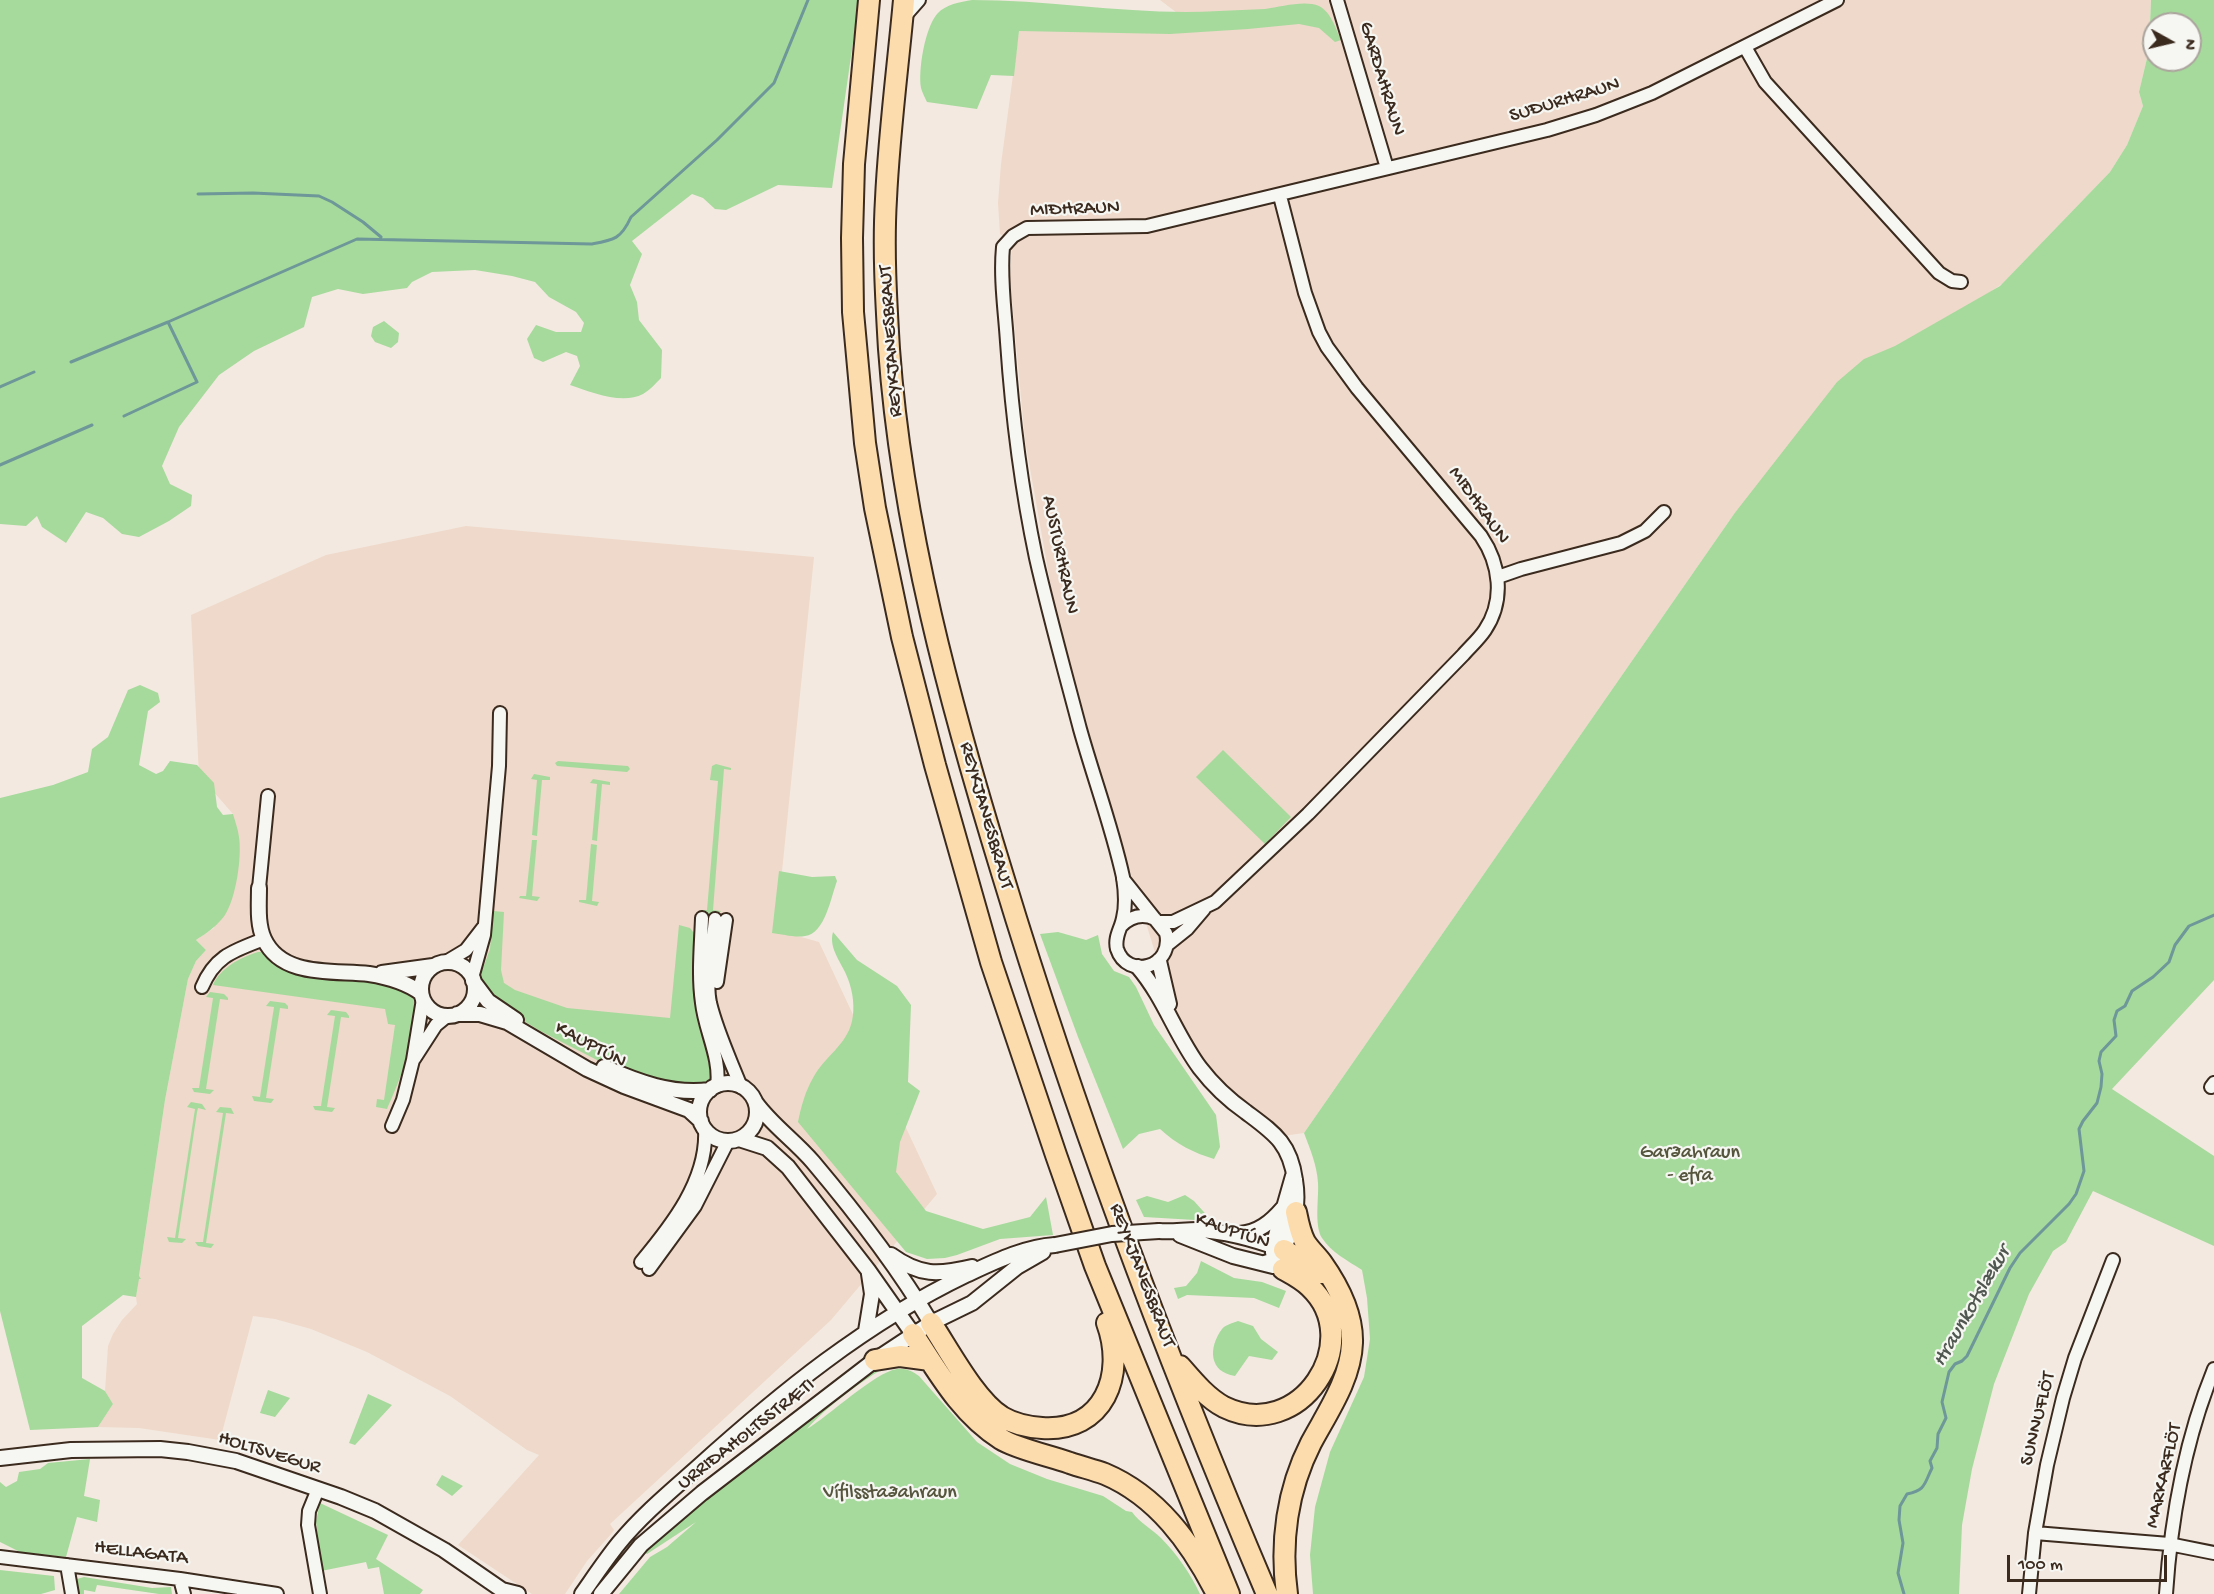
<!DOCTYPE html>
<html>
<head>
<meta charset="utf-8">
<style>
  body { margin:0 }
  #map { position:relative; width:2214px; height:1594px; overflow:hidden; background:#f3e9e0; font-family:"Gochi Hand",sans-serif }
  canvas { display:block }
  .north { position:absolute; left:2142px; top:12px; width:60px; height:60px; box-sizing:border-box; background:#f6f6f2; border:2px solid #aba49d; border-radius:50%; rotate:98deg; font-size:16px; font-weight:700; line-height:24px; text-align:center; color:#3b2a1e }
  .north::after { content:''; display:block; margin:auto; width:21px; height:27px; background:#3b2a1e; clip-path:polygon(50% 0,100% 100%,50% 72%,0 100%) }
  .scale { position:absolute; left:2007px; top:1555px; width:160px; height:27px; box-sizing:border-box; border:3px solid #3b2a1e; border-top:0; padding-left:8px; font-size:18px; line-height:21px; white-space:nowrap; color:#3b2a1e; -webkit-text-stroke:4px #f6f6f2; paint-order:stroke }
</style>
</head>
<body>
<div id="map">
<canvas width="2214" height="1594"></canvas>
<div class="north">N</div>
<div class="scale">100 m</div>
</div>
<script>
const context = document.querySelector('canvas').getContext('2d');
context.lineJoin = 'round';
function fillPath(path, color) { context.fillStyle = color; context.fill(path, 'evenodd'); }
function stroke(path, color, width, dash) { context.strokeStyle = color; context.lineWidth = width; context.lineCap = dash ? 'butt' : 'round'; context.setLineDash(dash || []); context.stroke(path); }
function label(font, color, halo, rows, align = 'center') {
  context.font = font + ' "Gochi Hand",sans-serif'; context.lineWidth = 4.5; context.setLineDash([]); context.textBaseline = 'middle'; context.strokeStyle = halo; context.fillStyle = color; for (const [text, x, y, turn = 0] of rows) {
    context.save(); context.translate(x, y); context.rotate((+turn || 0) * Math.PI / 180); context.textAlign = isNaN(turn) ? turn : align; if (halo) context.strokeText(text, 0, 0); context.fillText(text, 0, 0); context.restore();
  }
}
const built = new Path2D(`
  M1160 0H2151L2149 50 2139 92 2143 106 2127 145 2110 172 2003 283 1898 358 1734 514 1304 1133 1275 1137 1222 1090 1184 1043 1170 1001 1108 800 1056 615 1025 440 1010 278 1012 242 1000 234 998 203 1001 164 1019 31H1201Z
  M466 526 814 557 776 930 819 942 937 1194 831 1320 610 1524 614 1530 612 1533 587 1561 565 1594H532L458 1545 539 1455 527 1450 450 1396 367 1352 311 1329 275 1319 253 1316 220 1440 139 1428 98 1427 113 1404 105 1391 108 1346 113 1334 122 1320 137 1304 136 1297 165 1100 188 979 196 961 206 950 196 940 214 928 233 814 199 775 191 615 326 555Z`);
const green = new Path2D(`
  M0 0H865L859 1 832 188 778 185 726 210 715 209 703 198 692 194 632 241 642 254 630 285 637 302 639 320 662 350 661 378C656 383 650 390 643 394 622 405 591 392 570 385L580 366 577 356 566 352 543 362 534 358 527 339 536 325 556 332H581L584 323 576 312 549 297 535 282 512 276 475 270 432 272 412 282 407 288 363 294 338 289 312 297 304 327 254 351 219 375 179 427 162 466 170 484 192 495 191 506 169 521 139 537 122 534 103 518 86 512 66 543 42 527 37 516 26 526 0 524Z
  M972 0C1055 0 1137 16 1219 11 1234 10 1250 10 1265 9 1281 7 1304 0 1319 6 1331 12 1336 29 1341 40L1335 42 1319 28 1299 24 1248 29 1170 34 1019 31 1014 76 991 75 977 109 927 102C925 98 922 92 921 88 918 70 925 28 937 14 946 4 960 2 972 0Z
  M2151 0H2214V980L2112 1089 2214 1156V1246L2093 1191 2066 1242 2053 1251 2029 1294 1994 1384 1972 1469 1962 1525 1959 1594H1313L1310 1555 1315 1507 1330 1452 1364 1377 1370 1339 1367 1298 1362 1270C1348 1261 1331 1252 1322 1238 1314 1225 1319 1198 1318 1183 1317 1165 1310 1149 1304 1133L1734 514 1837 382 1864 359 1895 346 2000 286 2110 172 2127 145 2143 106 2139 92 2149 50ZM2154 24H2190V60H2154Z
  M384 321 399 333 398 342 391 348 375 342 371 336 373 327Z
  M140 685 158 693 160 702 148 711 139 765 156 774 163 771 170 761 197 765 214 783 217 807 223 815 233 814C235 821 238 829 239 837 242 857 236 898 225 915 217 926 207 933 196 940L206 950 196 961 188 979 165 1100 139 1276 141 1279H139L136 1297 123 1295 82 1326V1378L105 1391 113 1404 98 1427 30 1430 0 1311V798L53 785 88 772 92 749 108 737 128 690Z
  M1223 750 1291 817 1265 844 1196 777Z
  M558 761 628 766 630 769 627 772 557 766 555 763Z
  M716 764 731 768V770L724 769 713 910 721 911 717 916 703 914 700 910H707L718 781 710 780 712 766Z
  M534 774 550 777V780H542L537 836 532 835 537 780 531 779Z
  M593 779 610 782V785L602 784 597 841 592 840 597 784 590 783Z
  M532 840H537L532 896 540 897 537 901 519 898 520 896H526Z
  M591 844 597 845 592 901 599 902 597 906 579 902V900H586Z
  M779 871 812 877 835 876 837 881C831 897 825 934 805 936 795 938 782 934 772 933Z
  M493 911 504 912 501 970 504 983 515 990 567 1008 670 1018 679 925 690 928 697 937 696 997 700 1025 712 1073 709 1080 703 1086 666 1083 601 1062 542 1032 514 1015 480 986 482 971 490 949Z
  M833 932 857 960 897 986 911 1005 908 1082 920 1091 900 1142 896 1172 926 1211 983 1229 1030 1217 1046 1197 1053 1235 1000 1239 957 1255 945 1258 927 1259 906 1252 798 1122C801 1107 805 1092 813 1078 824 1057 847 1045 852 1021 855 1008 853 992 848 979 843 964 828 949 833 932Z
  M1058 932 1086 940 1098 935 1102 954 1114 971 1129 977 1136 987 1154 1025 1216 1115 1220 1147 1214 1159C1194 1153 1176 1144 1160 1129L1139 1134 1123 1149 1078 1037 1040 934Z
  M258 952H266L286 970 304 976 383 982 411 995C426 1018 398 1085 387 1109L376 1107 377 1099 384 1100 395 1025 388 1024 385 1009 213 985C220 968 241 957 258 952Z
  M210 992 224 994 228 998V1000L220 999 206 1089 214 1090 210 1094 194 1092 192 1088H199L213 998 206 997Z
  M270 1001 285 1003 288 1006V1009L280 1008 266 1098 274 1099 271 1103 254 1101 252 1096 260 1097 274 1007 266 1006Z
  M331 1010 346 1012 349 1016V1018L341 1017 327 1107 335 1108 332 1112 315 1110 313 1106H321L335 1016 327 1015Z
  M191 1102 202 1104 206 1110 198 1108 197 1112 178 1238 186 1239 182 1243 169 1242 167 1237 175 1238 195 1109 187 1107Z
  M220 1107 231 1108 234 1114 226 1113 206 1243 214 1244 211 1248 198 1246 195 1242H203L223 1113 216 1112Z
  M1185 1195 1194 1201 1212 1221 1144 1217 1136 1200 1147 1196 1168 1202Z
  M1201 1261 1234 1278 1262 1282 1286 1291 1279 1308 1254 1298 1187 1295 1178 1299 1174 1288 1186 1286 1197 1273Z
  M1238 1321 1253 1326 1261 1339 1278 1352 1272 1360 1249 1356 1235 1376C1209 1372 1208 1348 1222 1329 1225 1325 1233 1323 1238 1321Z
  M886 1362 889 1365C863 1380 826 1407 807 1429 829 1416 875 1372 897 1369 906 1368 912 1371 919 1376L977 1442 1010 1464 1047 1479 1103 1496 1126 1511 1132 1512C1140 1523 1152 1529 1161 1538 1176 1553 1191 1574 1200 1594H619L650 1557 667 1547 696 1522 647 1554 643 1551 682 1515Z
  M268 1390 290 1398 275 1417 260 1413Z
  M368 1394 392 1405 355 1445 349 1443Z
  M90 1459 84 1496 100 1500 97 1522 77 1517 66 1557 20 1552 0 1542V1482L6 1487 17 1481 19 1472 40 1469 48 1463Z
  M442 1475 463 1486 452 1496 436 1485Z
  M320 1503 388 1535 376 1559 423 1590 420 1594H384L379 1567 368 1569 366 1562 321 1571 316 1521Z
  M0 1570 54 1576 55 1590 41 1594H0Z
  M84 1577 152 1588 171 1587 172 1594H159L97 1585 95 1592 84 1590V1594H79L77 1579Z`);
const stream = new Path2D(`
  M198 194 253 193 319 196 332 202 363 222 381 237
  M71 362 168 322 357 239 592 244C614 240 621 239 631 217L717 140 774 83 808 0
  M0 387 34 372
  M124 416 197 382 168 322
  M0 465 92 425
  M1904 1594 1898 1573 1903 1543 1899 1520 1900 1506 1907 1494C1926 1490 1924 1484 1932 1468L1930 1461 1937 1448 1938 1434 1946 1418 1942 1402 1949 1372 1955 1364 1962 1361 1967 1356 2010 1268 2020 1253 2069 1204 2076 1194 2084 1171 2079 1129 2083 1121 2097 1103 2101 1087 2102 1074 2099 1061 2101 1052 2116 1036 2114 1020 2117 1011 2125 1006 2132 991 2153 977 2169 962 2175 945 2189 926 2214 915`);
const minor = new Path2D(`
  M1337 0 1387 168
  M904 17 919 0
  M1745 47 1765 82 1939 273 1952 281 1961 282
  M1498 577 1521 569 1621 543 1645 531 1664 512
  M1123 879 1166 933C1174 968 1127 980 1117 949 1114 937 1121 929 1123 918 1126 906 1125 890 1123 877 1112 827 1094 779 1080 729 1065 672 1049 615 1036 558 1021 487 1012 414 1007 342 1005 311 1000 278 1003 247L1013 236 1027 228 1147 226 1547 130 1596 115 1652 93 1837 0
  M259 888 268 796
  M702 918C701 946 698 975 702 1003 705 1031 721 1058 717 1086
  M715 919C713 944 705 980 710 1003 717 1032 730 1059 741 1087
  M1160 922H1173L1215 902 1308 814 1463 655C1470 647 1479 639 1485 630 1505 600 1500 564 1481 536L1357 388 1327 347 1319 332 1305 293 1280 196
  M1121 926C1131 916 1142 913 1155 919
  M1167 945 1187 929 1204 909
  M446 962 466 950 483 928
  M472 978 484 935 499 766 500 713
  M717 982 726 920
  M202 987C215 956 233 951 264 939
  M414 1059 436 1025 447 1016
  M2211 1087 2214 1083
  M392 1126 403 1100 413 1060 423 999
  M641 1262C671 1226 708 1180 705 1129
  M649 1269 695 1206 728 1141
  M318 1489 309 1511 308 1525 320 1594
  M2035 1533 2169 1544 2214 1553
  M0 1557 180 1579 277 1594
  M67 1565 72 1594
  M180 1579 184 1594
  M2029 1594 2035 1533 2047 1465 2063 1398 2075 1358 2113 1260
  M2166 1594C2171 1518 2185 1440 2214 1369`);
const tertiary = new Path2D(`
  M259 888C259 905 257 924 264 939 282 978 334 970 369 974 388 977 406 982 421 993
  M1159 961 1169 1004
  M421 989a27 27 0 1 1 54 0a27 27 0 1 1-54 0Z
  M1138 967C1164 997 1176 1036 1200 1068 1213 1085 1229 1100 1246 1112 1274 1133 1290 1143 1295 1180 1298 1198 1297 1212 1291 1229 1286 1245 1282 1258 1265 1263
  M382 973 433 966
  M473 981 488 1001 516 1020
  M457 1014H480L507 1022 587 1069 624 1086 689 1110 701 1121
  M604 1067C638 1082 672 1095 710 1090
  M699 1112a29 29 0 1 1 58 0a29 29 0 1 1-58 0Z
  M756 1103C772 1125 795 1141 813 1162 856 1213 897 1266 931 1323
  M739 1139 767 1148 788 1167 868 1270 913 1334
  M1159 1231C1172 1232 1184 1230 1197 1230 1226 1231 1257 1240 1284 1250
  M1239 1234C1258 1233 1271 1222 1283 1208
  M1180 1235 1233 1256 1273 1266
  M1273 1253V1246L1293 1176
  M891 1255C920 1276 938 1275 972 1267
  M866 1331 872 1294 869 1274
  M0 1458 71 1450 160 1449 188 1452 236 1461 341 1497 375 1511 444 1550 502 1590 518 1594
  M582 1594C594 1577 606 1559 619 1543 642 1515 671 1491 698 1467 780 1393 866 1323 966 1275 994 1262 1024 1247 1055 1245
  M601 1594 641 1545 702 1493 875 1360 931 1323 972 1303 1017 1267 1043 1252`);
const trunk = new Path2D(`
  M869 0 854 164 852 238 853 312 865 443 875 508 902 637 935 765 991 962 1056 1155 1095 1266 1229 1594
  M904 0C898 66 889 133 886 199 883 248 886 299 889 349 902 528 950 704 1003 876 1077 1120 1167 1359 1267 1594
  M1284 1250 1321 1273
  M931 1323C949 1350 975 1400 1002 1417 1014 1424 1028 1427 1042 1428 1104 1432 1126 1375 1107 1323
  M913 1334C938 1372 961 1414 1001 1439 1017 1449 1051 1456 1070 1463 1082 1467 1094 1470 1105 1474 1157 1496 1191 1543 1216 1592
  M875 1360 900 1356 930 1360
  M1180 1366C1193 1381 1207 1398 1224 1407 1300 1444 1367 1341 1310 1287 1302 1279 1292 1274 1283 1269
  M1287 1594C1280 1543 1287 1490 1311 1443 1327 1413 1351 1379 1352 1343 1353 1314 1339 1287 1322 1263 1317 1256 1310 1250 1305 1242 1300 1233 1298 1222 1296 1212`);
const tertiaryBridge = new Path2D(`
  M1055 1245 1112 1234 1159 1231`);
const streetNames = [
  ["GARÐAHRAUN",1381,79,73],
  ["SUÐURHRAUN",1565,101,-17],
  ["MIÐHRAUN",1075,210,-2],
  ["REYKJANESBRAUT",892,341,-94],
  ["MIÐHRAUN",1478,506,54],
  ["AUSTURHRAUN",1059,555,78],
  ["REYKJANESBRAUT",985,816,74],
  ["KAUPTÚN",590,1046,28],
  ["KAUPTÚN",1232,1232,19],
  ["REYKJANESBRAUT",1141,1276,69],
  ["SUNNUFLÖT",2039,1419,-76],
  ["URRIÐAHOLTSSTRÆTI",747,1435,-38],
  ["HOLTSVEGUR",269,1454,17],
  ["MARKARFLÖT",2165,1476,-77],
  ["HELLAGATA",141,1554,7]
];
const parkNames = [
  ["Garðahraun",1690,1154],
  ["- efra",1690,1177],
  ["Vífilsstaðahraun",890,1494]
];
const waterNames = [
  ["Hraunkotslækur",1973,1307,-60]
];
fillPath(built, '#efd9ca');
fillPath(green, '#a6da9c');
stroke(stream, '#6d9798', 3);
stroke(minor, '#3b2a1e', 16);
stroke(tertiary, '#3b2a1e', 18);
stroke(trunk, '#3b2a1e', 24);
stroke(minor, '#f6f6f2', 12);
stroke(tertiary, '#f6f6f2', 14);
stroke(trunk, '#fcdcac', 20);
stroke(tertiaryBridge, '#3b2a1e', 18, []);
stroke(tertiaryBridge, '#f6f6f2', 14);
label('20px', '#3b2a1e', '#f6f6f2', streetNames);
label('20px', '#56563e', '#f6f6f2', parkNames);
label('italic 21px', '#505751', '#f6f6f2', waterNames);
</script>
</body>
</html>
